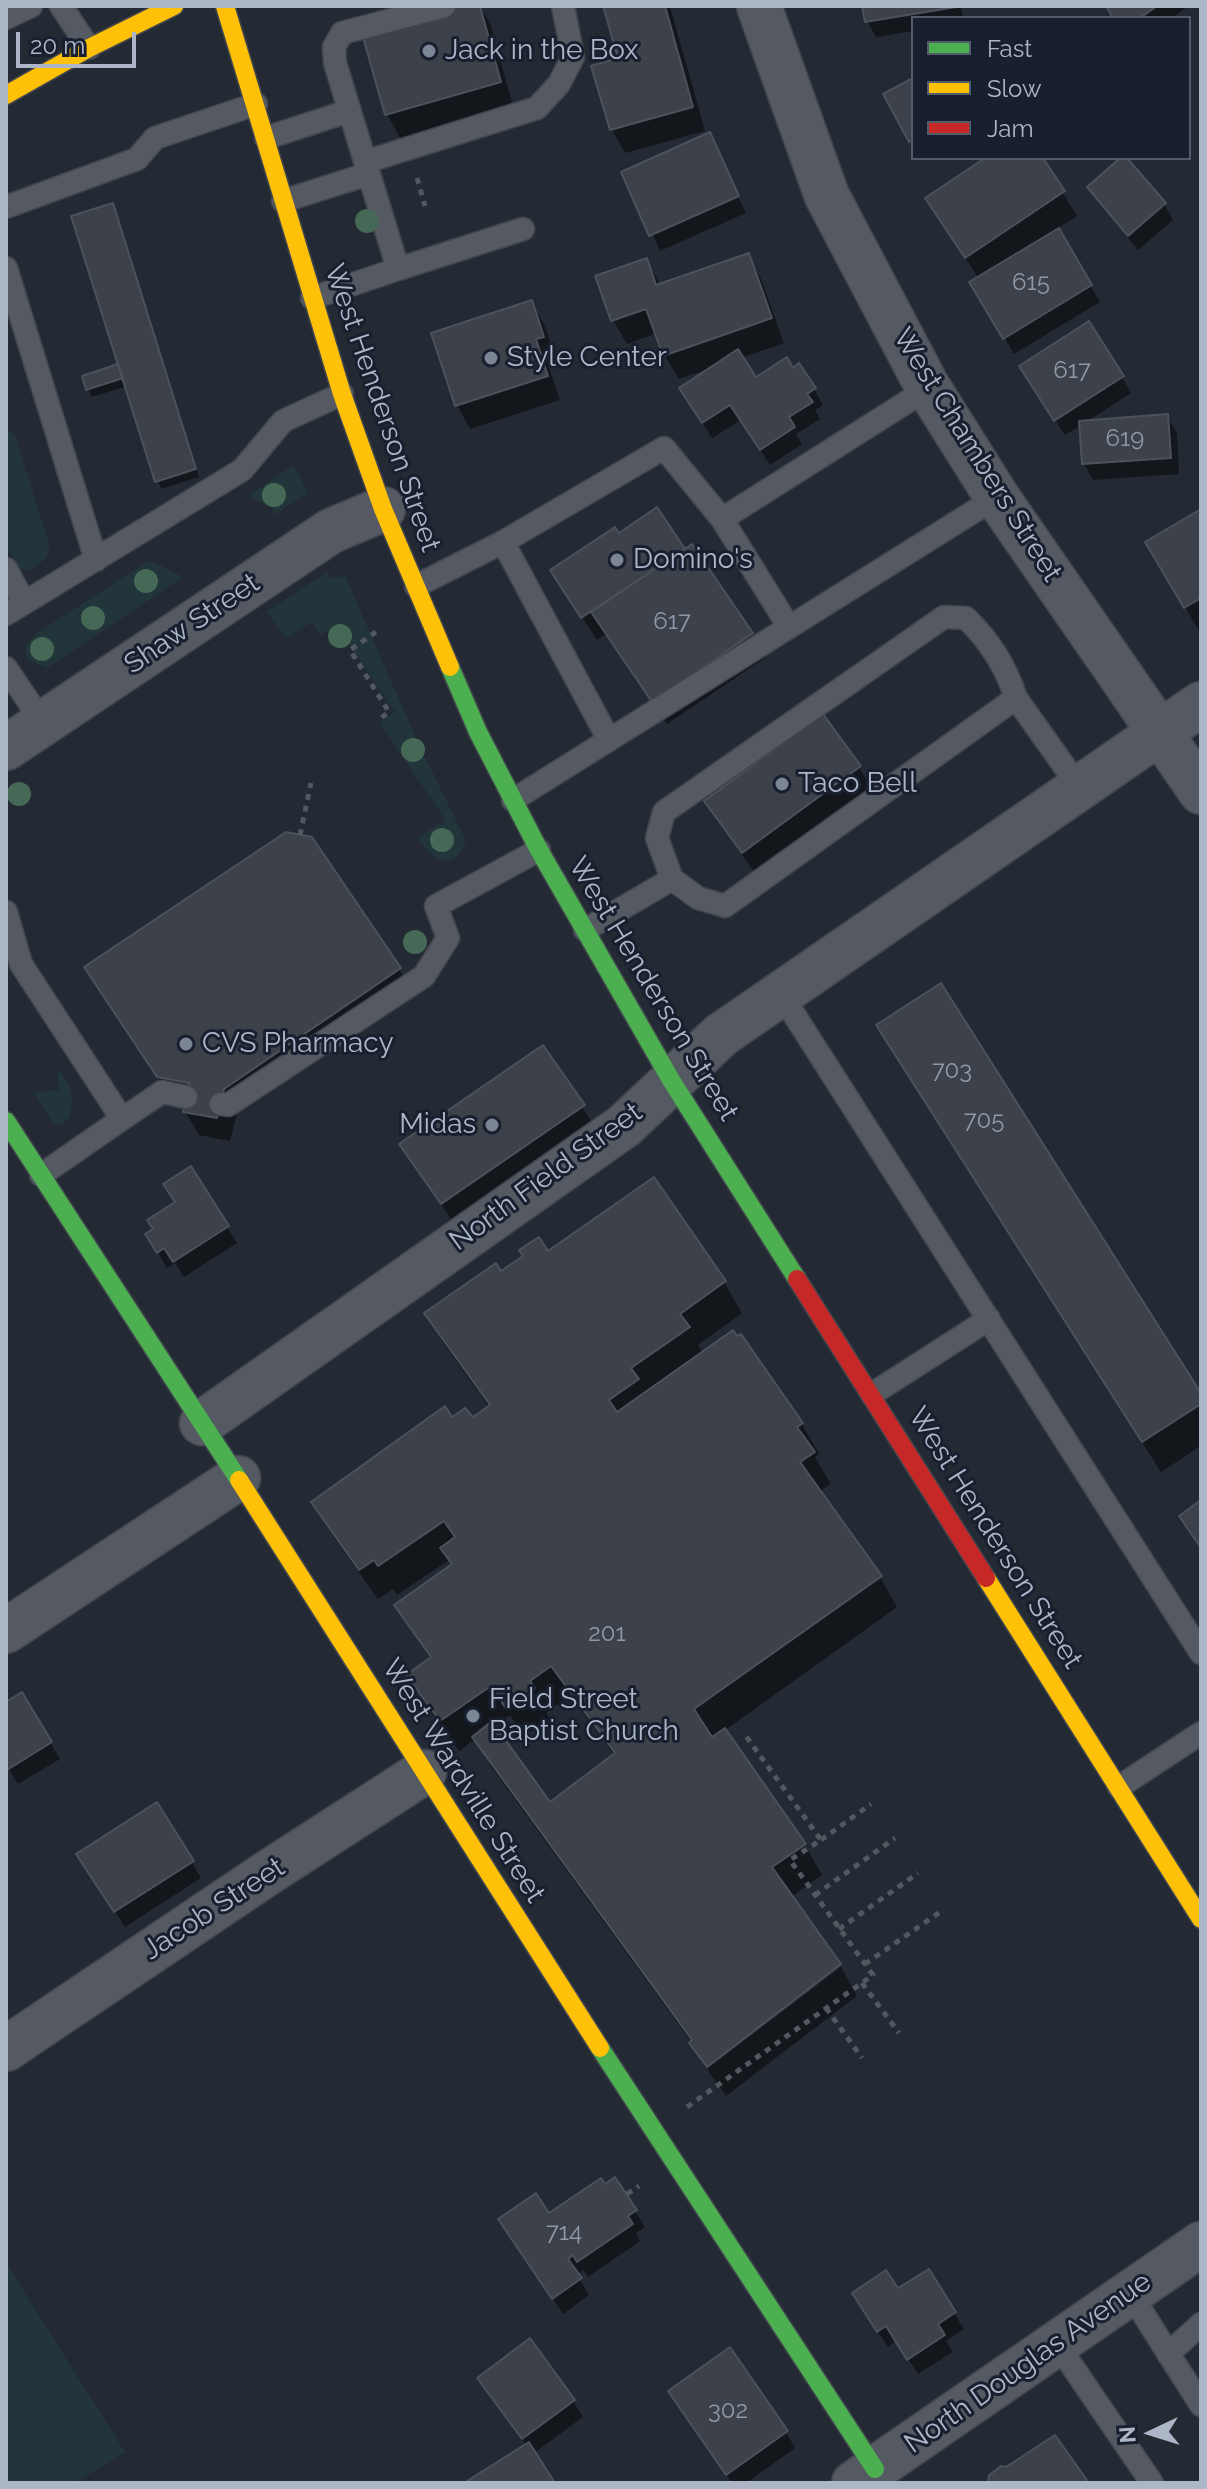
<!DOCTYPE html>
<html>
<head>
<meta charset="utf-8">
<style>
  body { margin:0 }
  #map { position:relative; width:1207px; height:2489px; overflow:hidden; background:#242a34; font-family:Raleway,sans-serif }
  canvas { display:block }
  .frame { position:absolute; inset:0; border:8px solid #acb6c7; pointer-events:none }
  .legend { position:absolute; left:911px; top:16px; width:280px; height:144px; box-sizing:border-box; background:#18202f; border:2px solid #535c6c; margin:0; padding:10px 14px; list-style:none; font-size:24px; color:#acb6c7 }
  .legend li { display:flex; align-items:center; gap:16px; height:40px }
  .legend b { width:40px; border:2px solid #535c6c }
  .north { position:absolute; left:1111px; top:2393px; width:80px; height:80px; -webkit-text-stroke:6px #18202f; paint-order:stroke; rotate:266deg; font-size:22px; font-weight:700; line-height:32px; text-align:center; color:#acb6c7 }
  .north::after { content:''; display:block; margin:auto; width:28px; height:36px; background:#acb6c7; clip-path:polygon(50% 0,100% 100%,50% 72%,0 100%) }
  .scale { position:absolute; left:16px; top:32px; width:120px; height:36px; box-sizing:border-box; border:4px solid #acb6c7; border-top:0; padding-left:10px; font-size:24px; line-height:28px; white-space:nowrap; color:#acb6c7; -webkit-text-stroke:6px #18202f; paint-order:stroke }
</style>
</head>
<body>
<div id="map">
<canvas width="1207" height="2489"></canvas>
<div class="frame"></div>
<ul class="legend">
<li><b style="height:10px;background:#4caf50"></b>Fast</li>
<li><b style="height:10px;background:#ffc107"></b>Slow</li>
<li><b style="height:10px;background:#c62828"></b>Jam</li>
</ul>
<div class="north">N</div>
<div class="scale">20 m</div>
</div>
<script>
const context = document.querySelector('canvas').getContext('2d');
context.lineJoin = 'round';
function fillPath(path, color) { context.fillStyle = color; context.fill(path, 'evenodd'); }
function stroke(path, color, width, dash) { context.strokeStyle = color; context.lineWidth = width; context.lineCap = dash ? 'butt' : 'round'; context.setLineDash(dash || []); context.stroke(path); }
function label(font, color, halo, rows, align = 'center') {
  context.font = font + ' Raleway,sans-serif'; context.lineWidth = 6; context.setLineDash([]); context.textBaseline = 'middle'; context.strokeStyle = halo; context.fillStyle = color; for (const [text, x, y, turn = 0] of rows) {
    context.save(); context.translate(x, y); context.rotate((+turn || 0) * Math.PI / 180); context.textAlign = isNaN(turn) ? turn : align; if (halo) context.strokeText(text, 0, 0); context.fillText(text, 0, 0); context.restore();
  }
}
const green = new Path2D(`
  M10 431 15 436 49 543C50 558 41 564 27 571L19 567 6 546V432Z
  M293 465 308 492 273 516 274 509 251 498 250 495Z
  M152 561 183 577 47 668 29 660C22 649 27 642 36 634L145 563Z
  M327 572 331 579 345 576 415 736 466 841C452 873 435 862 419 840L420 836 444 821V818L380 723 395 712 335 624 321 635 312 622 286 638 266 612Z
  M57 1068C70 1082 77 1101 68 1119L61 1125 54 1124 34 1093 59 1090Z
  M6 2263 125 2452 75 2483H6Z`);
const shadow = new Path2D(`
  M480 6 490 23 513 106 400 138 387 114Z
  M605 6H670L705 131 625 153 612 130 620 60Z
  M864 6H961L963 18H913V31L876 37 867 21Z
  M1108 6H1189L1172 18H1115Z
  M710 135 746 213 660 251 624 173Z
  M989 158H1041L1077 216 1057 229 1100 302 1014 354 972 282 978 278 928 199Z
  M1123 158 1164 204 1173 220 1138 250 1099 203 1090 187Z
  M112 206 116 213 199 477 161 489 127 386 92 397 88 389 120 365Z
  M748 255 761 279 784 343 741 358 755 380 792 370 814 389 823 405 815 410 820 419 796 434 802 444 770 465 741 420 712 438 690 404 709 369 679 379 665 356 657 333 627 344 613 320 598 277 646 260 660 284Z
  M531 302 545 326 556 361 548 364 560 400 470 429 457 405Z
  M1122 377 1131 393 1086 422 1167 416 1177 433 1179 474 1093 480 1084 464 1081 425 1065 435 1031 383Z
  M1201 511V630L1199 631 1148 543Z
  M618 535 684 552 692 547 765 658 667 724 606 634 597 640 567 594Z
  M859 767 873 791 757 876 721 825 707 801Z
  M399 969 413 993 237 1113 230 1141 199 1135 185 1111 187 1103 173 1101 101 991Z
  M543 1048 597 1130 456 1227 402 1145Z
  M896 1056 1201 1396V1446L1161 1472Z
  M190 1168 237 1243 184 1277 175 1263 167 1268 157 1251Z
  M548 1254 724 1282 742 1313 698 1345 703 1354 802 1424 819 1454 815 1457 831 1484 819 1492 880 1577 897 1607 724 1731 805 1845 822 1875 791 1897 838 1964 705 2067 692 2043 492 1768 475 1739 459 1751 427 1706 409 1675 431 1660 397 1606 453 1566 449 1560 397 1595 393 1589 378 1599 331 1533 314 1502 452 1420 472 1419 490 1408 444 1344 427 1314 500 1274ZM570 1695 615 1756 549 1805 494 1726 510 1715 524 1736 550 1720 546 1713Z
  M22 1695 60 1759 18 1784 6 1764V1705Z
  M192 1862 201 1878 125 1927 88 1870Z
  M841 1967 857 1996 726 2096 707 2069Z
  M614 2179 645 2227 636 2233 640 2241 588 2277 584 2270 577 2275 589 2295 563 2314 510 2236Z
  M928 2272 964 2329 946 2341 953 2352 918 2374 896 2341 888 2347 863 2309Z
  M479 2379 573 2401 583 2417 534 2453 552 2483H471L527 2446Z
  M680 2408 786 2432 795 2448 746 2483H732Z`);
const building = new Path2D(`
  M446 6H480L501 82 385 115 361 30Z
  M603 6H665L693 107 610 130 591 66 618 58Z
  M862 6H956V7L865 22Z
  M1106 6H1157L1140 18H1113Z
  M913 78V140L909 142 883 94Z
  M710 132 739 196 649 236 621 172Z
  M985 158H1043L1065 191 965 258 925 198Z
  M1120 158H1127L1166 203 1128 236 1087 187Z
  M113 203 196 469 155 482 71 216Z
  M1059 228 1092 285 1003 339 969 282Z
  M749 253 772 318 663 356 646 309 611 321 595 276 647 258 656 285Z
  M532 300 544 337 536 339 548 376 455 406 431 333Z
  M1089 321 1124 376 1054 421 1019 366Z
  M738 349 756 377 787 357 793 368 799 363 816 388 807 394 813 402 789 417 795 427 760 450 730 405 702 423 679 388Z
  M118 364 123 378 86 390 82 376Z
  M1168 414 1171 458 1082 464 1079 421Z
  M657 507 685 549 581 618 550 570 615 527 619 533Z
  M1201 509V598L1184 608 1145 542Z
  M692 544 753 633 652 702 591 612Z
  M823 714 861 766 742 853 704 801Z
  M286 832 312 837 401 968 224 1089 217 1118 183 1112 189 1083 157 1077 84 967Z
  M941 983 1201 1393V1404L1142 1442 876 1025Z
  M543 1045 585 1105 441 1204 399 1144Z
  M191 1166 229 1226 173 1262 164 1248 157 1253 145 1234 153 1229 147 1220 175 1202 163 1184Z
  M654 1177 726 1281 680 1314 690 1327 631 1368 639 1379 609 1400 617 1412 733 1330 737 1336 741 1334 803 1423 797 1427 815 1452 800 1462 882 1576 694 1709 712 1737 725 1728 806 1844 772 1867 841 1964 707 2067 689 2043 692 2040 472 1737 492 1721 550 1802 615 1753 551 1666 530 1681 535 1688 505 1707 491 1686 440 1721 406 1675 431 1657 394 1605 452 1564 440 1548 455 1537 444 1521 378 1566 374 1560 359 1570 311 1502 445 1406 452 1417 465 1408 473 1417 490 1405 424 1313 496 1263 501 1271 523 1256 519 1250 539 1237 548 1251Z
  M1201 1500V1548L1179 1516Z
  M22 1692 52 1742 7 1770 6 1702Z
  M157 1802 194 1861 114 1912 76 1854Z
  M615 2177 637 2210 628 2216 633 2224 577 2262 573 2255 568 2259 582 2278 552 2299 498 2219 536 2193 549 2213 601 2178 605 2184Z
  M929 2269 956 2312 938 2324 945 2335 907 2360 886 2326 877 2332 852 2293 886 2270 898 2288Z
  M530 2338 575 2400 522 2439 477 2378Z
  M730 2347 788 2431 726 2475 668 2391Z
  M1055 2435 1089 2483H988L989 2475 1001 2466 1006 2467Z
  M529 2442 555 2483H469L467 2481Z`);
const path = new Path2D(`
  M417 178 425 206
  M376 632 350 650 389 712 377 721
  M300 835 311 783
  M821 1840 871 1804
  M815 1895 895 1838
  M839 1929 918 1873
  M865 1964 943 1910
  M862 1983 899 2033
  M826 2008 862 2058
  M687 2107 873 1975 790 1860 821 1840 743 1732
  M627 2194 639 2186`);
const lane = new Path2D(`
  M61 6 89 48
  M444 6 342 33 334 47 335 63 398 269 523 229
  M6 18 31 6
  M266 138 349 111
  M365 162 537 108 559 84 573 57 563 6
  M283 201 368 174
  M6 207 137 159 155 138 256 104
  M6 268 96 560
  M312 298 398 269
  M722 519 789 627
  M503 542 664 448 722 519 929 388
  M6 569 24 602
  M416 586 503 542 609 740
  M6 614 242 470 283 421 342 394
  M6 668 43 723
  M513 800 997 497
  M672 879 657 838 664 812 944 617 966 618C989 640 1006 667 1016 698
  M6 912 21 964 122 1119 41 1175
  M585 930 672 879 698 898 725 906 1016 698 1079 787
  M781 994 1201 1653
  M221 1104 228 1105 424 976 448 938 436 906 539 850
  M122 1119 162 1092 186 1097
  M872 1394 989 1319
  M1119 1787 1201 1733
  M1130 2293 1201 2405
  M1057 2344 1152 2483
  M1168 2354 1201 2324`);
const street = new Path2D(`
  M759 6 827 196 926 384 997 497 1201 792
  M6 748 331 531 383 509
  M202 1423 624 1126 721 1035 1201 704
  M6 1631 238 1478
  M6 2049 269 1872 424 1772
  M854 2483 1201 2244`);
const fast = new Path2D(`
  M450 667 478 732 539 850 671 1080 797 1279
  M6 1121 239 1480
  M600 2048 875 2469`);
const slow = new Path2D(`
  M225 6 342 394 383 509 450 667
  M6 95 89 48 174 6
  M239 1480 600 2048
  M986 1578 1201 1919`);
const jam = new Path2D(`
  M797 1279 986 1578`);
const trees = [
  [367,221],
  [274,495],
  [146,581],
  [93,618],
  [340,636],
  [42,649],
  [413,750],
  [19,794],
  [442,840],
  [415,942]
];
const markers = [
  [429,51,8,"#7c8594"],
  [491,358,8,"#7c8594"],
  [617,560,8,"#7c8594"],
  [782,784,8,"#7c8594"],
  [186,1044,8,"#7c8594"],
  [492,1125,8,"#7c8594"],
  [473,1716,8,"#7c8594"]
];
const numberNames = [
  ["615",1031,283],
  ["617",1072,371],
  ["619",1125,439],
  ["617",672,622],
  ["703",952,1071],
  ["705",984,1121],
  ["201",607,1634],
  ["714",564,2233],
  ["302",728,2411]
];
const poiNames = [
  ["Jack in the Box",445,51],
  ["Style Center",507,358],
  ["Domino's",633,560],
  ["Taco Bell",798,784],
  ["CVS Pharmacy",202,1044],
  ["Midas",476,1125,"right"],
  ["Field Street",489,1700],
  ["Baptist Church",489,1732]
];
const streetNames = [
  ["West Henderson Street",382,408,71],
  ["West Chambers Street",977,455,58],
  ["Shaw Street",192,624,-34],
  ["West Henderson Street",653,989,59],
  ["North Field Street",546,1177,-36],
  ["West Henderson Street",995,1538,58],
  ["West Wardville Street",463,1781,58],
  ["Jacob Street",214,1909,-33],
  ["North Douglas Avenue",1028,2363,-35]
];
fillPath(green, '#21353a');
fillPath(shadow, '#0007');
fillPath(building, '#3c414a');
stroke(building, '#4b525c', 2);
stroke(lane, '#41454d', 25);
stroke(street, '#41454d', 47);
stroke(fast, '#41454d', 21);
stroke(slow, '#41454d', 21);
stroke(jam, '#41454d', 21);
stroke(path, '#525860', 5, [6, 6]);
stroke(lane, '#545962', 22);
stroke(street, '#545962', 44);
stroke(fast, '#4caf50', 18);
stroke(slow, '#ffc107', 18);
stroke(jam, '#c62828', 18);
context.fillStyle = '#466856';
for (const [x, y] of trees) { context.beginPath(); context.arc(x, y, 12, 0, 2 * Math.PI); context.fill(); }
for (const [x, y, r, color] of markers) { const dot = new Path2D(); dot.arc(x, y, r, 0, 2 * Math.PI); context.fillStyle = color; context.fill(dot); stroke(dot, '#18202f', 3); }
label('24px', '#9099a8', null, numberNames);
label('28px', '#acb6c7', '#18202f', poiNames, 'left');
label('28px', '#acb6c7', '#18202f', streetNames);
</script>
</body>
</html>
